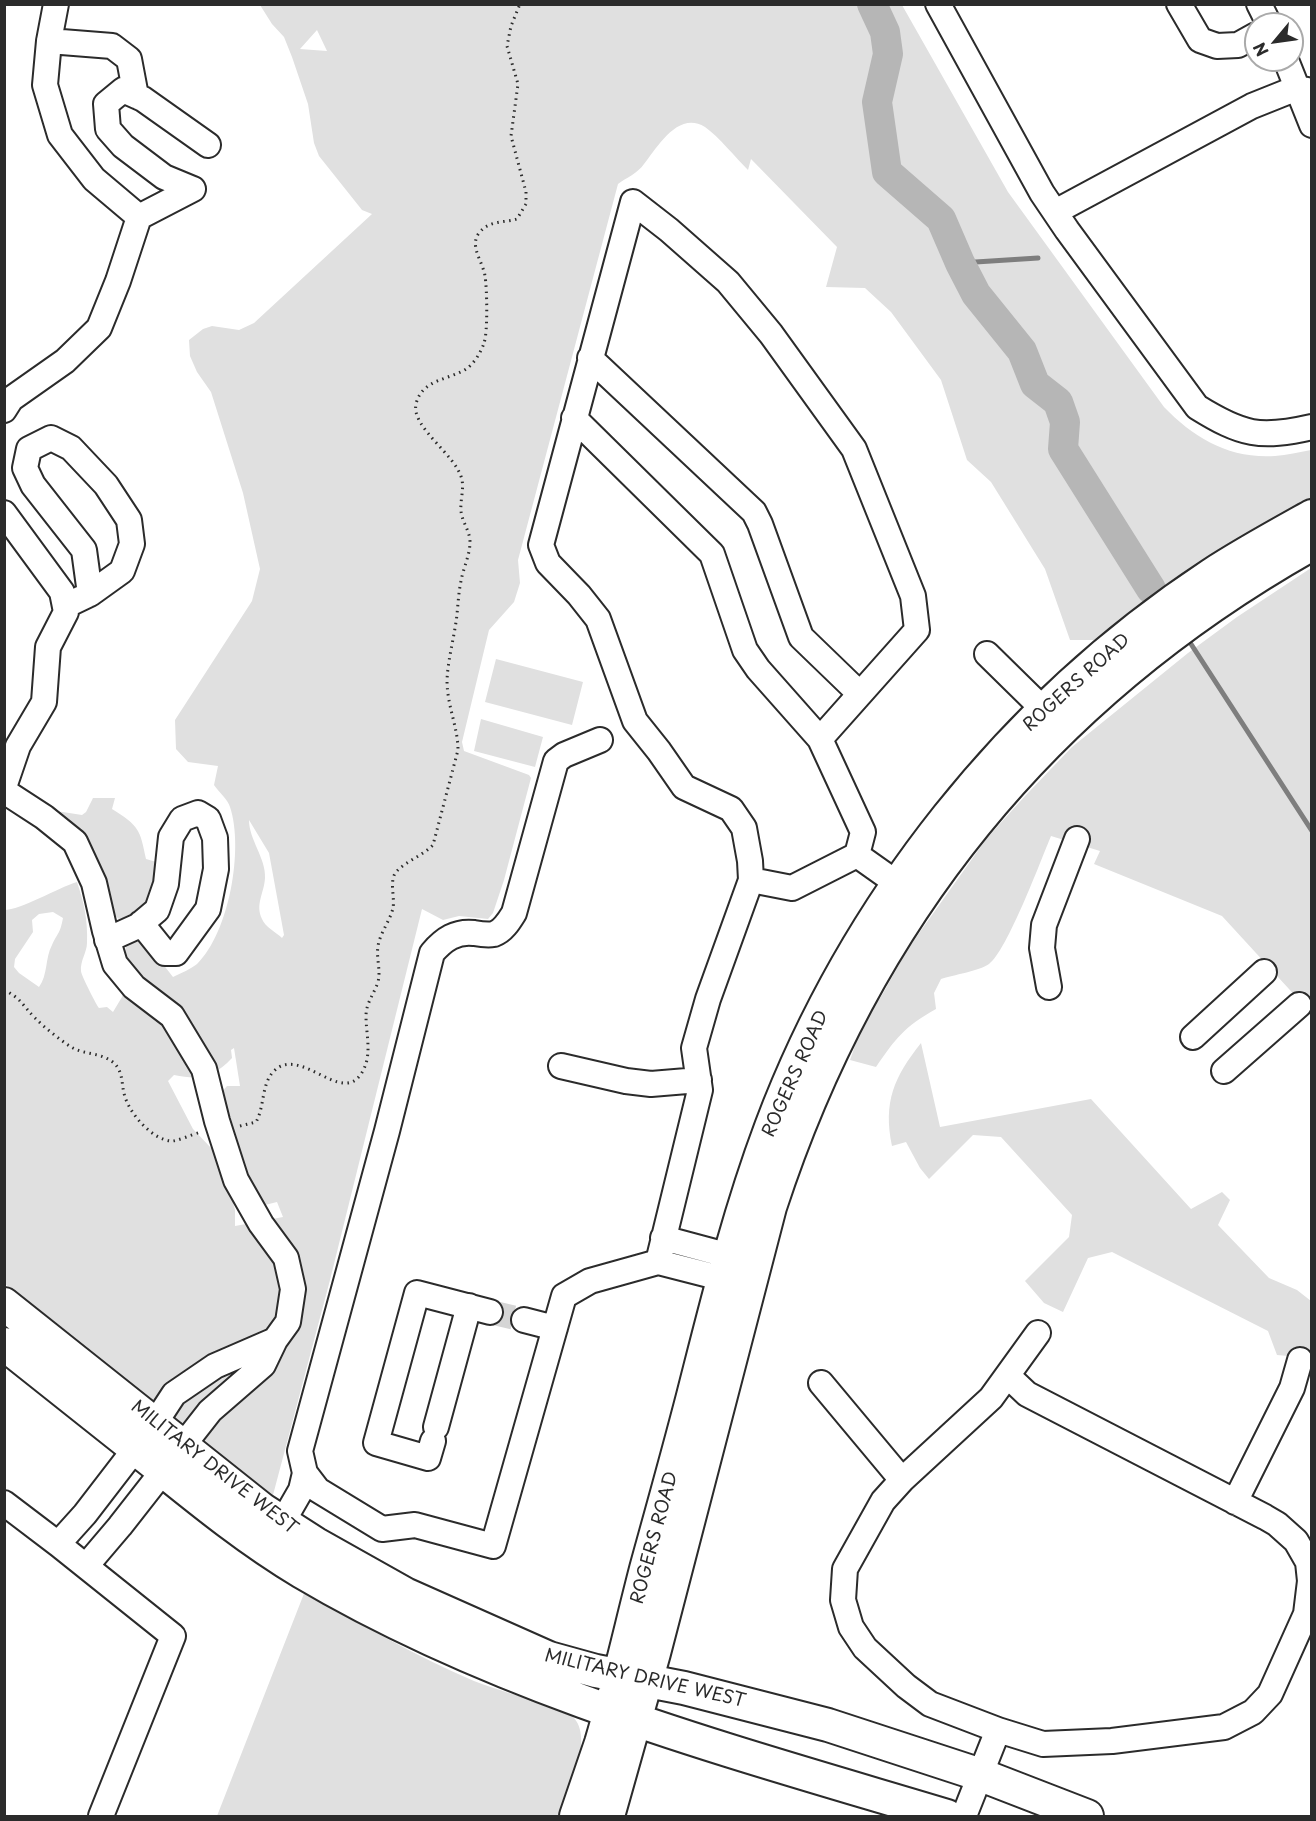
<!DOCTYPE html>
<html>
<head>
<meta charset="utf-8">
<style>
  body { margin:0 }
  #map { position:relative; width:1316px; height:1821px; overflow:hidden; background:#fff; font-family:"Playpen Sans",sans-serif }
  canvas { display:block }
  .frame { position:absolute; inset:0; border:6px solid #2b2b2b; pointer-events:none }
  .north { position:absolute; left:1244px; top:12px; width:60px; height:60px; box-sizing:border-box; background:#fff; border:2px solid #aaa; border-radius:50%; rotate:241deg; font-size:16px; font-weight:700; line-height:24px; text-align:center; color:#2b2b2b }
  .north::after { content:''; display:block; margin:auto; width:21px; height:27px; background:#2b2b2b; clip-path:polygon(50% 0,100% 100%,50% 72%,0 100%) }
</style>
</head>
<body>
<div id="map">
<canvas width="1316" height="1821"></canvas>
<div class="frame"></div>
<div class="north">N</div>
</div>
<script>
const context = document.querySelector('canvas').getContext('2d');
context.lineJoin = 'round';
function fillPath(path, color) { context.fillStyle = color; context.fill(path, 'evenodd'); }
function stroke(path, color, width, dash) { context.strokeStyle = color; context.lineWidth = width; context.lineCap = dash ? 'butt' : 'round'; context.setLineDash(dash || []); context.stroke(path); }
function label(font, color, halo, rows, align = 'center') {
  context.font = font + ' "Playpen Sans",sans-serif'; context.lineWidth = 6; context.setLineDash([]); context.textBaseline = 'middle'; context.strokeStyle = halo; context.fillStyle = color; for (const [text, x, y, turn = 0] of rows) {
    context.save(); context.translate(x, y); context.rotate((+turn || 0) * Math.PI / 180); context.textAlign = isNaN(turn) ? turn : align; if (halo) context.strokeText(text, 0, 0); context.fillText(text, 0, 0); context.restore();
  }
}
const green = new Path2D(`
  M260 5H902L1008 192 1164 407C1194 438 1229 459 1275 456 1287 455 1299 452 1311 450V498L1224 547 1164 589 1099 640H1070L1045 569 991 482 967 460 941 380 891 312 865 288 826 287 837 247 751 159 748 170C735 157 719 137 705 127 678 110 657 148 644 164 638 173 626 178 618 184L518 560 520 583 514 602 489 630 462 742 464 751 529 775 531 778 504 880 493 913 488 919 459 916 443 920 422 909 330 1280 273 1495 72 1335 5 1284 4 910C21 910 57 888 77 882 84 902 88 921 87 943 87 952 80 961 81 971 81 975 97 1006 99 1008L107 1007 113 1012 122 997 129 973 124 955 129 934 137 931 173 977C181 973 191 969 197 964 229 933 244 849 230 807 228 800 219 792 214 785L218 766 188 762 176 749 175 720 252 601 260 569 243 493 211 392 197 372 190 356 189 340 203 329 212 326 239 330 254 323 372 214 362 210 319 156 314 143 308 104 292 57 284 37 272 24ZM317 30 327 51 300 49ZM249 820 269 853 284 935 282 938C276 932 265 927 262 919 255 904 264 894 265 878 266 858 249 840 249 820ZM53 912 63 918C60 934 58 932 52 945 45 958 48 975 39 987L19 973 14 967 15 959 33 932 32 920 39 914ZM234 1048 240 1086H227L222 1092 236 1157 261 1206 277 1202 283 1217 235 1226V1210L231 1195 212 1149 193 1129 168 1081 174 1075C200 1080 213 1078 232 1058L231 1050Z
  M1311 568V1013L1222 916 1094 864 1100 851 1051 836C1041 860 1007 951 989 964 979 971 953 975 941 979L934 993 936 1009C904 1027 896 1038 876 1067L850 1060 863 1023 882 995 907 950 987 838 1026 795 1072 747 1188 653 1237 617Z
  M496 659 583 682 572 725 485 702Z
  M481 719 543 737 535 767 474 751Z
  M93 798H115L112 809C139 826 140 829 146 859L160 863 154 902 130 916 119 919 112 913 50 810 82 815 86 812Z
  M921 1043 940 1127 1091 1099 1191 1209 1222 1192 1230 1200 1218 1225 1269 1278 1297 1290 1311 1301V1358L1277 1355 1268 1331 1112 1252 1088 1258 1063 1312 1044 1303 1025 1281 1069 1237 1072 1215 1001 1137 973 1135 929 1179 920 1168 906 1142 892 1146C883 1102 894 1077 921 1043Z
  M305 1591C360 1624 415 1656 474 1681 497 1690 521 1696 543 1704 552 1707 565 1710 573 1717 594 1737 569 1793 561 1816H217Z`);
const stream = new Path2D(`
  M960 263 1038 258
  M1191 644 1312 831`);
const river = new Path2D(`
  M872 4 885 32 888 54 877 102 887 172 941 219 960 263 976 294 1022 351 1035 384 1058 402 1065 422 1063 449 1151 589`);
const minorTunnel = new Path2D(`
  M490 1312 524 1320`);
const path = new Path2D(`
  M4 990C21 998 23 1006 35 1018 45 1028 59 1039 71 1047 84 1055 101 1052 114 1063 124 1073 121 1085 125 1097 131 1115 151 1138 170 1141 176 1142 193 1134 201 1132
  M240 1126 256 1122C265 1106 261 1084 274 1071 300 1045 341 1105 361 1074 373 1056 366 1036 366 1016 366 1003 374 994 378 982 381 970 376 958 378 946 380 933 390 921 393 908 395 897 389 881 396 872 406 861 422 856 433 845L458 750C458 727 447 706 447 680 448 660 453 642 456 622 458 609 458 595 461 581 463 569 470 555 470 542 470 531 462 522 461 511 460 501 464 490 462 480 457 455 411 428 416 404 422 379 449 380 466 369 474 364 481 352 484 343 488 332 487 288 485 276 483 262 469 246 479 233 489 220 504 223 517 219L526 204V192L511 136 518 84 507 46 511 26 520 4`);
const minor = new Path2D(`
  M56 4 49 41 45 85 60 135 94 179 139 217 193 189
  M938 4 1042 193 1067 230 1197 407C1242 435 1260 439 1312 427
  M1179 4 1200 40 1217 46 1238 45 1256 35
  M1259 4 1269 24
  M49 41 112 46 129 59 136 96
  M1286 60 1312 125
  M193 189 164 177 123 146 108 129 106 104 123 90 143 99 208 145
  M1055 212 1252 106 1297 88 1312 91
  M590 358 754 512 760 524 801 637 860 694
  M4 410 11 399 65 361 99 328 118 281 139 217
  M574 418 712 554 745 650 758 669 820 739
  M4 513 62 592 66 612 48 647 44 702 18 746 4 787
  M65 606 90 594 84 550 33 485 25 468 29 449 51 438 71 448 106 485 129 520 132 544 122 571 90 594
  M987 654 1044 710
  M4 791 44 817 75 842 94 883 105 931 115 964 134 987 172 1016 204 1069 217 1121 236 1180 261 1224 286 1258 293 1289 288 1322 275 1340 263 1365 210 1411 120 1526 86 1566
  M751 880 750 861 744 828 731 809 684 787 659 751 635 721 598 619 579 595 548 563 541 545 633 202 669 230 728 282 771 334 854 449 913 596 917 630 820 739 863 832 857 855
  M107 940 138 926 157 910 166 884 171 837 182 819 198 813 208 819 215 838 216 869 208 909 176 953H165L141 923
  M1049 987 1042 948 1044 925 1077 839
  M1193 1037 1264 972
  M561 1066 626 1081 651 1084 699 1080
  M1224 1071 1299 1005
  M663 1238 745 1260
  M658 1262 740 1283
  M524 1320 555 1328
  M1008 1376 1027 1394 1265 1517 1277 1524 1296 1541 1308 1562 1310 1581 1306 1614 1270 1694 1253 1712 1224 1727 1112 1741 1043 1744 998 1730 930 1704 906 1686 865 1648 851 1627 843 1600 845 1569 883 1501 902 1480 991 1398 1038 1333
  M821 1383 902 1480
  M436 1427 469 1306
  M433 1441 428 1458 376 1443 417 1293 490 1312
  M305 1473 300 1451 387 1131 432 953C444 939 456 931 474 933 480 934 488 935 494 934 503 931 509 921 514 913L556 761 564 755 600 740
  M1235 1502 1292 1388 1300 1360
  M4 1503 58 1544 173 1636 101 1816
  M282 1523 301 1490 305 1473 318 1490 382 1529 415 1525 493 1546 564 1296 590 1281 658 1262 700 1090 694 1048 708 999 751 880 792 888 857 855 912 894
  M58 1544 85 1514 155 1423 174 1394 215 1366 275 1340
  M964 1816 998 1730`);
const major = new Path2D(`
  M4 1304 263 1510 316 1544 405 1594 549 1658 596 1671 684 1688 828 1725 981 1775 1087 1816
  M4 1344C55 1384 105 1424 155 1464 202 1502 250 1541 302 1572 501 1690 727 1750 947 1816
  M576 1816C584 1792 593 1767 601 1743 618 1686 631 1627 646 1569 662 1511 678 1454 693 1396 716 1306 738 1215 771 1127 855 904 1012 706 1211 575 1243 554 1278 535 1312 516
  M608 1816 654 1653 770 1207C865 916 1045 694 1312 544`);
const streetNames = [
  ["ROGERS ROAD",1077,683,-42],
  ["ROGERS ROAD",796,1074,-66],
  ["MILITARY DRIVE WEST",214,1468,38],
  ["ROGERS ROAD",655,1538,-75],
  ["MILITARY DRIVE WEST",645,1679,13]
];
fillPath(green, '#e0e0e0');
stroke(stream, '#7e7e7e', 5);
stroke(river, '#b6b6b6', 30);
stroke(minorTunnel, '#d5d5d5', 24, [24, 12]);
stroke(minor, '#2b2b2b', 28);
stroke(major, '#2b2b2b', 36);
stroke(path, '#2b2b2b', 3, [1.5, 4.5]);
stroke(minor, '#fff', 24);
stroke(major, '#fff', 32);
label('18px', '#2b2b2b', '#fff', streetNames);
</script>
</body>
</html>
